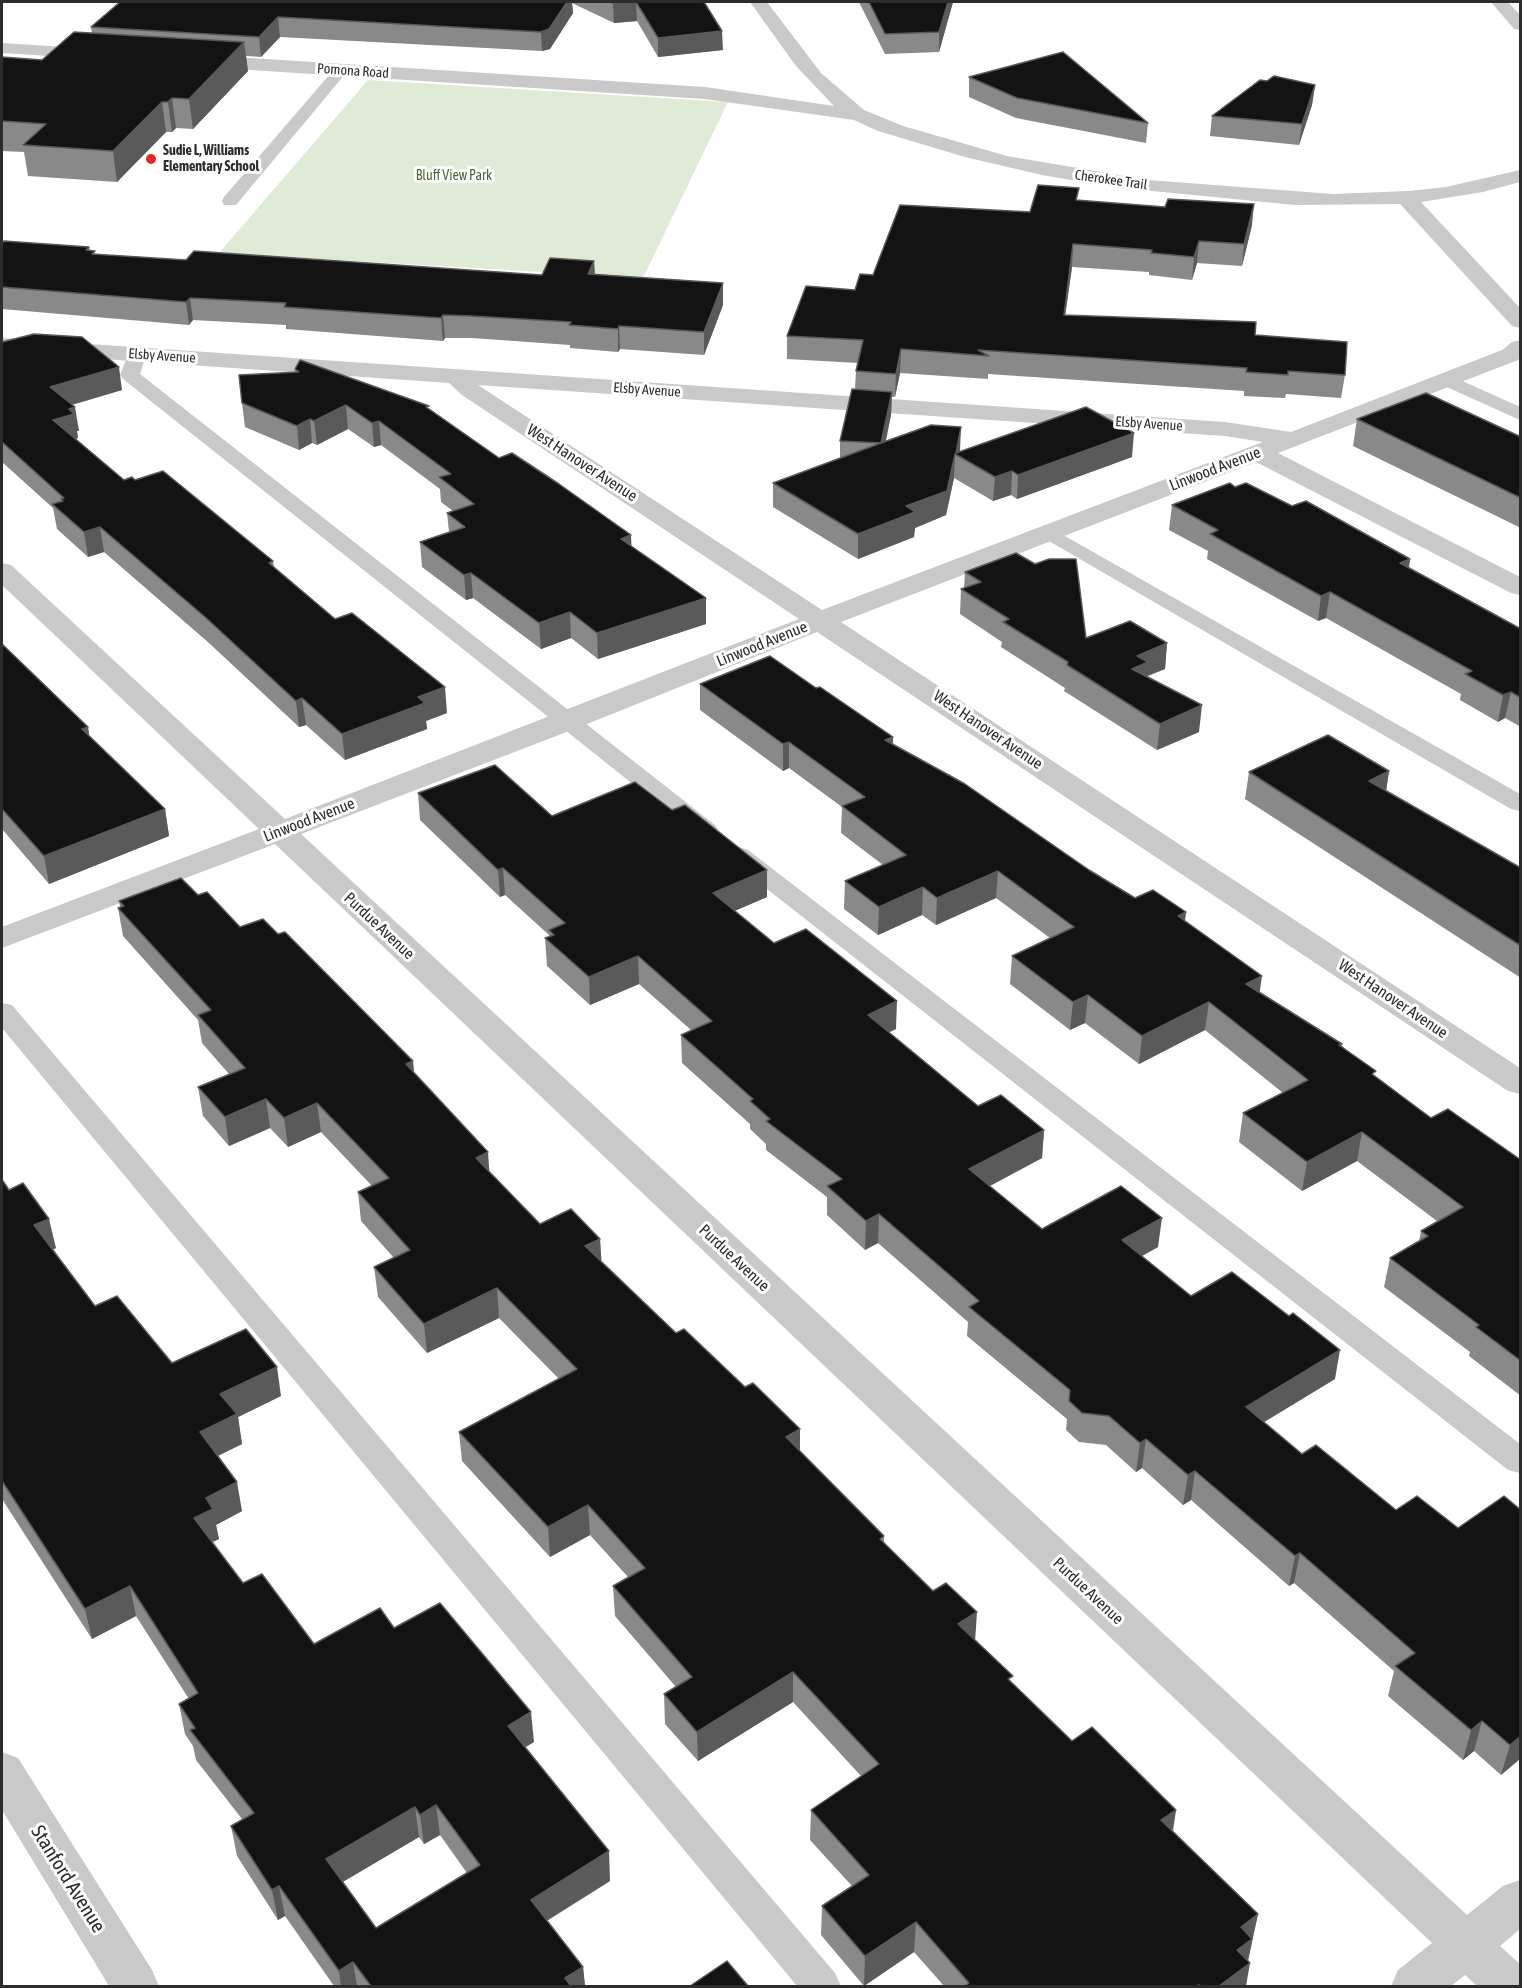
<!DOCTYPE html>
<html>
<head>
<meta charset="utf-8">
<style>
  body { margin:0 }
  #map { position:relative; width:1522px; height:1988px; overflow:hidden; background:#fff; font-family:"Asap Condensed",sans-serif }
  canvas { display:block }
  .frame { position:absolute; inset:0; border:3px solid #2c2c2c; pointer-events:none }
</style>
</head>
<body>
<div id="map">
<canvas width="1522" height="1988"></canvas>
<div class="frame"></div>
</div>
<script>
const context = document.querySelector('canvas').getContext('2d');
context.lineJoin = 'round';
function fillPath(path, color) { context.fillStyle = color; context.fill(path, 'evenodd'); }
function stroke(path, color, width, dash) { context.strokeStyle = color; context.lineWidth = width; context.lineCap = dash ? 'butt' : 'round'; context.setLineDash(dash || []); context.stroke(path); }
function label(font, color, halo, rows, align = 'center') {
  context.font = font + ' "Asap Condensed",sans-serif'; context.lineWidth = 6; context.setLineDash([]); context.textBaseline = 'middle'; context.strokeStyle = halo; context.fillStyle = color; for (const [text, x, y, turn = 0] of rows) {
    context.save(); context.translate(x, y); context.rotate((+turn || 0) * Math.PI / 180); context.textAlign = isNaN(turn) ? turn : align; if (halo) context.strokeText(text, 0, 0); context.fillText(text, 0, 0); context.restore();
  }
}
const green = new Path2D(`
  M368 80 728 102 643 278 219 253Z`);
const lane = new Path2D(`
  M341 65 349 70 346 73 236 205H224L222 201 224 197 336 67Z
  M137 349 146 355 140 374 715 825 718 830 715 835 706 837 697 835 123 379 120 375 128 355Z
  M1447 374 1520 407V420L1440 384 1437 380Z
  M1049 527 1520 794V811L1511 809 1042 537 1038 533 1042 529Z
  M739 847 748 850 1520 1444V1473L1508 1470 730 860 726 855 730 850Z
  M2 1003 12 1005 835 1973 841 1986H797L2 1028Z`);
const street = new Path2D(`
  M750 2H767L821 73 864 110 903 126 1007 156 1148 180 1333 194 1409 191 1446 187 1520 170V182L1483 192 1421 202 1520 308V328L1512 326 1400 204 1295 205 1112 187 1042 175 965 157 878 131 854 120 705 99 203 67 194 61 203 55 705 87 834 106 796 66Z
  M1491 2H1508L1520 15V30L1514 29Z
  M2 43 97 49 106 54 97 59 2 53Z
  M2 338 1225 422 1291 432 1502 350 1512 342 1520 340V358L1518 360 1278 453 1520 577V595L1511 593 1256 462 841 622 1520 1068V1094L1508 1091 817 632 577 728 301 834 1467 1915 1503 1886 1520 1880V1929L1500 1946 1520 1964V1986H1477L1465 1975 1451 1986H1391L1398 1970 1432 1943 275 844 2 948V927L259 829 2 585V563L11 565 285 819 799 619 462 395 449 383 2 352ZM478 385 1225 436 1263 442 822 610Z
  M2 1752 18 1758 152 1970 159 1986H109L2 1810Z`);
const wall = new Path2D(`
  M120 2H704L723 50 658 57 637 21 614 23 572 3 573 13 550 49 542 51 280 37 261 57 246 56 248 71 193 129 176 128 172 132H166L117 182 28 176 24 152 2 151V57L42 60 92 33 91 27Z
  M859 2H953L939 52 885 54Z
  M969 77 1148 123 1146 143 1016 118 969 97Z
  M1267 81 1315 85 1312 105 1299 145 1210 136 1212 116Z
  M1078 201 1252 225 1242 266 1197 263 1192 280 1149 275V272L1072 267 1065 316 1255 335 1345 375 1341 398 1286 394 1285 398 1244 396V391L988 374V379L900 373 895 397H892L891 415 886 441 960 451 1132 457 1017 499 1011 495 993 501 954 478 946 515 915 528 914 537 858 559 773 507V483L840 458V441L855 389 856 371 858 363 787 359V336L855 290 873 275 1030 212Z
  M2 243 89 247 90 250 95 254 186 260 542 275 594 261 595 274 723 283V305L704 355 620 349 618 352 570 348V345L472 338H445L443 341 286 329V325L193 320 189 325 2 309Z
  M2 342 122 390 72 405 79 431H77L78 438 75 439 124 480H135L273 561 274 567 447 713 426 721 427 729 345 760 306 725 299 727 209 643 104 552 88 557 57 529 53 508 2 462Z
  M295 369 430 409 499 458 631 546 706 624 598 659 571 638 541 649 473 598 466 600 422 567 420 542 449 532 447 513 453 511 441 502 440 489 381 445 374 447 348 429 317 445 312 443 299 450 245 427 242 403 295 373Z
  M1357 419 1521 437V528L1353 446Z
  M1235 487 1292 506 1410 559 1409 568 1521 629V727L1505 718 1498 722 1460 700 1461 694 1326 618 1318 621 1207 559 1208 551 1169 530 1172 505Z
  M965 572 1086 638 1167 643 1165 669 1146 677 1199 732 1157 750 1064 691 1065 688 1001 647 1002 642 960 614 961 589 964 588Z
  M2 644 88 727 89 736 165 809 169 836 49 884 2 829Z
  M700 684 816 688 893 737V745L1089 870 1135 898 1186 912 1185 921 1260 993 1342 1044V1046L1375 1076 1431 1118 1521 1160V1396L1469 1356 1470 1352 1384 1287 1390 1258 1419 1241 1421 1231 1437 1221 1357 1161 1302 1191 1239 1142 1243 1113 1283 1093 1205 1030 1139 1064 1085 1023 1070 1030 1010 984 1012 956 1050 938 996 898 936 925 922 915 878 935 844 909 845 881 883 865 841 833 842 807 789 768 783 771 700 710Z
  M1389 771 1386 791 1521 868V978L1245 799 1249 772Z
  M418 793 552 816 767 897 735 911 774 943 896 1029 889 1032 978 1106 1044 1130 1042 1158 990 1186 1042 1229 1158 1247 1142 1256 1191 1296 1335 1379 1264 1422 1302 1454 1396 1510 1458 1528 1521 1510V1758L1501 1775 1474 1751 1463 1760 1388 1696 1394 1671 1294 1583 1289 1586 1191 1500 1183 1505 1142 1468 1136 1472 1106 1445 1079 1442 1066 1430 1067 1419 967 1336 968 1322 878 1243 865 1250 827 1215V1197L766 1150V1144L750 1129V1124L682 1063 681 1035 691 1030 639 984 590 1005 547 966 545 938 549 937V935L505 895 500 897 420 820Z
  M198 895 240 927 414 1073 489 1171 540 1224 600 1239 601 1262 676 1333 800 1429V1452L884 1536V1543L975 1640 1012 1683 1072 1741 1176 1810 1173 1832 1258 1914 1248 1961 1246 1986H944L914 1952 864 1986 821 1935 822 1906 852 1886 810 1840 811 1810 861 1776 793 1702 698 1761 665 1724 664 1694 676 1687 615 1616 613 1586 628 1577 590 1535 550 1557 462 1461 459 1432 559 1379 499 1318 427 1353 378 1297 374 1267 394 1258 361 1221 358 1192 372 1186 321 1132 288 1147 270 1128 229 1146 203 1116 198 1087 229 1074 202 1043 198 1020 123 936 118 908 120 907 119 901Z
  M2 1181 56 1248 52 1250 95 1306 172 1363 281 1396 238 1417 242 1444 218 1456 242 1511 216 1525 219 1539 212 1542 243 1583 314 1644 394 1628 534 1742 525 1747 610 1881 547 1921 583 1967 585 1986H334L285 1916 278 1920 237 1856 231 1826 242 1819 196 1760 193 1746 185 1734 179 1704 189 1699 136 1616 92 1639 2 1499ZM440 1835 467 1873 376 1928 342 1882 419 1837 424 1844Z`);
const shadedWall = new Path2D(`
  M567 2H572L573 13 550 49 542 51 541 32Z
  M636 2 637 21 614 23 613 3Z
  M948 2H953L939 52V32Z
  M278 17 280 37 261 57 259 37Z
  M722 31 723 50 658 57V38Z
  M244 42 248 71 193 129 189 99Z
  M1315 85 1312 105 1299 145 1302 124Z
  M172 98 176 128 172 132 168 102Z
  M162 102 166 132 117 182 113 151Z
  M1254 204 1252 225 1242 266 1244 244Z
  M1199 241 1197 263 1192 280 1194 257Z
  M1073 244 1072 267 1062 338 1064 315Z
  M594 261 595 283 588 274Z
  M723 283V305L704 355V332Z
  M190 298 193 320 189 325 186 302Z
  M443 315 445 338 443 341 441 318Z
  M619 326 620 349 618 352V329Z
  M901 349 900 373 895 397 896 374Z
  M119 367 122 390 54 410 50 387Z
  M892 392 891 415 880 467 881 443Z
  M346 405 348 429 317 445 314 421Z
  M75 407 79 431H77L78 438 58 444 53 420 69 409Z
  M310 419 312 443 299 450 297 426Z
  M379 421 381 445 374 447 372 423Z
  M961 427 960 451 955 454Z
  M1134 433 1132 457 1017 499 1018 475Z
  M955 454 954 478 946 515 915 528 914 537 858 559V534L906 506Z
  M1012 471 1011 495 993 501 995 477Z
  M100 527 104 552 88 557 84 532Z
  M631 535 632 560 621 539Z
  M1410 559 1406 584 1400 563Z
  M471 573 473 598 466 600 464 575Z
  M1330 592 1326 618 1318 621 1321 596Z
  M706 598V624L598 659 597 633Z
  M570 612 571 638 541 649 539 623Z
  M1167 643 1165 669 1146 676 1132 669 1137 656Z
  M445 687 447 713 426 721 427 729 345 760 342 734 418 697Z
  M1511 692 1505 718 1498 722 1503 695Z
  M302 698 306 725 299 727 296 701Z
  M1202 705 1199 732 1157 750 1160 724Z
  M88 727 92 753 82 729Z
  M893 737 892 764 885 740Z
  M789 742V768L783 771V744Z
  M1389 771 1385 798 1369 781Z
  M165 809 169 836 49 884 44 856Z
  M503 868 505 895 500 897 498 870Z
  M767 870V897L713 920V893Z
  M998 871 996 898 936 925 937 898Z
  M923 887 922 915 878 935 879 907Z
  M1186 912 1182 940 1178 916Z
  M638 956 639 984 590 1005 589 977Z
  M1262 976 1258 1004 1246 984Z
  M1088 995 1085 1023 1070 1030 1073 1002Z
  M897 1001 896 1029 867 1043 868 1015Z
  M1209 1002 1205 1030 1139 1064 1142 1036Z
  M413 1061 416 1090 406 1064Z
  M266 1099 270 1128 229 1146 225 1117Z
  M317 1103 321 1132 288 1147 284 1118Z
  M1044 1130 1042 1158 967 1198 969 1169Z
  M1362 1132 1357 1161 1302 1191 1307 1162Z
  M488 1152 490 1181 476 1158Z
  M879 1214 878 1243 865 1250 866 1221Z
  M1162 1218 1158 1247 1118 1269 1122 1240Z
  M49 1219 56 1248 41 1255 34 1225Z
  M600 1239 602 1268 585 1246Z
  M497 1288 499 1318 427 1353 424 1324Z
  M1340 1350 1335 1379 1241 1436 1246 1407Z
  M277 1367 281 1396 238 1417 242 1444 205 1462 200 1432 220 1394Z
  M800 1429V1459L786 1437Z
  M1146 1439 1142 1468 1136 1472 1140 1443Z
  M1195 1471 1191 1500 1183 1505 1188 1475Z
  M237 1482 242 1511 216 1525 219 1539 200 1548 194 1518 206 1498Z
  M588 1505 590 1535 550 1557 548 1527Z
  M1300 1553 1294 1583 1289 1586 1295 1556Z
  M130 1586 136 1616 92 1639 85 1609Z
  M977 1612 975 1642 958 1624Z
  M793 1672V1702L698 1761 697 1732Z
  M531 1712 534 1742 511 1756 508 1726Z
  M1482 1721 1474 1751 1463 1760 1471 1730Z
  M1521 1736V1758L1501 1775 1510 1745Z
  M436 1805 440 1835 424 1844 420 1815Z
  M415 1807 419 1837 331 1889 326 1859Z
  M1176 1810 1171 1839 1161 1820Z
  M609 1851 610 1881 533 1929 531 1900Z
  M279 1886 285 1916 278 1920 272 1890Z
  M1258 1914 1247 1965 1250 1963 1246 1986H1219L1241 1927Z
  M916 1922 914 1952 864 1986 865 1956Z
  M353 1962 357 1986H341L339 1971Z
  M583 1967 585 1986H566L565 1978Z`);
const building = new Path2D(`
  M120 2H567L549 29 541 32 278 17 259 37 91 27Z
  M609 2H704L722 31 658 38 636 2 613 3Z
  M869 2H948L939 32 885 34Z
  M74 32 244 42 189 99 172 98 168 102H162L113 151 23 145 46 124 2 121V57L42 60Z
  M1063 52 1148 123 1017 98 969 77Z
  M1274 76 1315 85 1302 124 1212 116 1260 80 1267 81Z
  M1038 185 1079 188 1076 200 1165 207 1168 199 1254 204 1244 244 1199 241 1194 257 1151 253 1152 250 1073 244 1064 315 1256 322 1255 335 1347 342 1345 375 1288 371V375L1246 372 1247 368 978 350 989 356 901 349 896 374 856 371 863 340 787 336 806 286 855 290 860 274 873 275 900 205 1030 212Z
  M4 241 89 247 86 250 95 251 92 254 186 260 194 251 542 275 550 258 594 261 588 274 723 283 704 332 619 326 618 329 569 325 571 322 471 316 443 315 441 318 284 307 286 303 190 298 186 302 2 287V243Z
  M34 334 82 337 119 367 50 387 75 407 69 409 74 414 53 420 124 480 132 477 135 480 163 471 273 561 269 563 335 619 352 613 445 687 418 697 425 703 342 734 302 698 296 701 205 617 100 527 84 532 52 504 63 501 61 499 64 498 2 442V342Z
  M300 360 429 406 426 407 499 458 512 453 559 484 631 535 621 539 706 598 597 633 570 612 539 623 471 573 464 575 420 542 465 527 447 513 474 504 439 477 451 474 379 421 372 423 346 405 314 421 310 419 297 426 242 403 239 375 299 372 295 369Z
  M852 389 892 392 881 443 931 425 961 427 956 453 1086 407 1134 433 1018 475 1012 471 995 477 955 454 947 491 906 506 915 512 858 534 773 483 881 443 840 441Z
  M1426 393 1521 437V498L1357 419Z
  M1230 483 1235 487 1246 483 1292 506 1306 501 1410 559 1400 563 1521 629V698L1511 692 1503 695 1465 674 1472 671 1330 592 1321 596 1210 534 1218 530 1172 505Z
  M1016 553 1035 564 1049 559H1076L1086 638 1130 621 1167 643 1137 656 1148 662 1132 669 1202 705 1160 724 1067 665 1068 662 1003 622 1009 619 961 589 981 582 965 572Z
  M2 644 88 727 82 729 165 809 44 856 2 809Z
  M770 656 816 688 820 687 893 737 885 740 965 784 1089 870 1135 898 1153 890 1186 912 1178 916 1262 976 1246 984 1342 1044 1339 1045 1376 1071 1372 1074 1431 1118 1448 1109 1521 1160V1361L1476 1327 1479 1325 1390 1258 1428 1236 1421 1231 1463 1207 1362 1132 1307 1162 1243 1113 1308 1080 1209 1002 1142 1036 1088 995 1073 1002 1012 956 1074 927 998 871 937 898 923 887 879 907 845 881 906 855 842 806 865 797 789 742 783 744 700 684Z
  M1328 735 1389 771 1369 781 1521 868V946L1249 772Z
  M495 765 552 816 635 782 672 810 685 805 767 870 713 893 774 943 806 929 897 1001 868 1015 978 1106 1001 1095 1044 1130 969 1169 1042 1229 1121 1186 1162 1218 1122 1240 1191 1296 1232 1272 1289 1316 1293 1313 1340 1350 1246 1407 1302 1454 1316 1445 1396 1510 1417 1496 1458 1528 1504 1496 1521 1510V1691L1520 1692H1521V1736L1510 1745 1482 1721 1471 1730 1395 1666 1415 1653 1300 1553 1295 1556 1195 1471 1188 1475 1146 1439 1140 1443 1109 1416 1082 1413 1069 1401 1070 1390 969 1307 979 1301 953 1278 879 1214 866 1221 827 1186 842 1179 766 1121 770 1119 750 1101 753 1099 681 1035 712 1021 638 956 589 977 545 938 554 935 549 930 565 923 503 868 498 870 418 793Z
  M181 878 198 895 207 892 240 927 263 919 278 934 285 932 413 1061 406 1064 488 1152 476 1158 540 1224 571 1209 600 1239 585 1246 676 1333 684 1329 745 1387 753 1383 800 1429 786 1437 884 1536 880 1539 933 1591 946 1583 977 1612 958 1624 1013 1676 1008 1679 1072 1741 1092 1727 1176 1810 1161 1820 1258 1914 1241 1927 1252 1939 1237 1950 1250 1963 1219 1986H1201L1199 1985 1197 1986H965L969 1983 916 1922 865 1956 822 1906 869 1875 811 1810 879 1764 793 1672 697 1732 664 1694 692 1677 613 1586 645 1568 588 1505 548 1527 459 1432 577 1369 497 1288 424 1324 374 1267 410 1250 358 1192 389 1178 317 1103 284 1118 266 1099 225 1117 198 1087 245 1068 198 1015 211 1010 118 908 124 906 119 901Z
  M2 1181H3L9 1190 23 1183 49 1219 34 1225 95 1306 117 1296 172 1363 246 1329 277 1367 220 1394 237 1414 200 1432 237 1482 206 1498 213 1509 194 1518 243 1583 262 1574 314 1644 380 1608 394 1628 440 1603 531 1712 508 1726 609 1851 531 1900 583 1967 565 1978 571 1986H371L353 1962 339 1971 279 1886 272 1890 231 1826 254 1813 190 1730 195 1728 179 1704 198 1693 130 1586 85 1609 2 1481ZM436 1805 480 1865 376 1928 326 1859 415 1807 420 1815Z
  M727 1961 748 1986H690Z`);
const markers = [
  [151,159,6,"#ef2321"]
];
const farStreetnames = [
  ["Pomona Road",353,71,4],
  ["Cherokee Trail",1111,180,8],
  ["Elsby Avenue",162,356,4],
  ["Elsby Avenue",647,390,4],
  ["Elsby Avenue",1149,424,4]
];
const farPoinames = [
  ["Sudie L, Williams",163,151],
  ["Elementary School",163,167]
];
const farParknames = [
  ["Bluff View Park",454,176]
];
const streetNames = [
  ["West Hanover Avenue",582,463,33],
  ["Linwood Avenue",1215,469,-21],
  ["Linwood Avenue",762,644,-22],
  ["West Hanover Avenue",988,730,34],
  ["Linwood Avenue",309,820,-21],
  ["Purdue Avenue",379,926,43],
  ["West Hanover Avenue",1393,999,34],
  ["Purdue Avenue",734,1258,43],
  ["Purdue Avenue",1088,1591,43]
];
const nearStreetnames = [
  ["Stanford Avenue",68,1879,58]
];
fillPath(green, '#e0ebd7');
fillPath(lane, '#c9c9c9');
fillPath(street, '#c9c9c9');
fillPath(wall, '#898989');
fillPath(shadedWall, '#5a5a5a');
fillPath(building, '#131313');
stroke(building, '#5a5a5a', 1.5);
for (const [x, y, r, color] of markers) { const dot = new Path2D(); dot.arc(x, y, r, 0, 2 * Math.PI); context.fillStyle = color; context.fill(dot); stroke(dot, '#fff', 2); }
label('14px', '#2c2c2c', '#fff', farStreetnames);
label('bold 14px', '#2c2c2c', '#fff', farPoinames, 'left');
label('14px', '#4a6937', '#fff', farParknames);
label('16px', '#2c2c2c', '#fff', streetNames);
label('20px', '#2c2c2c', '#fff', nearStreetnames);
</script>
</body>
</html>
